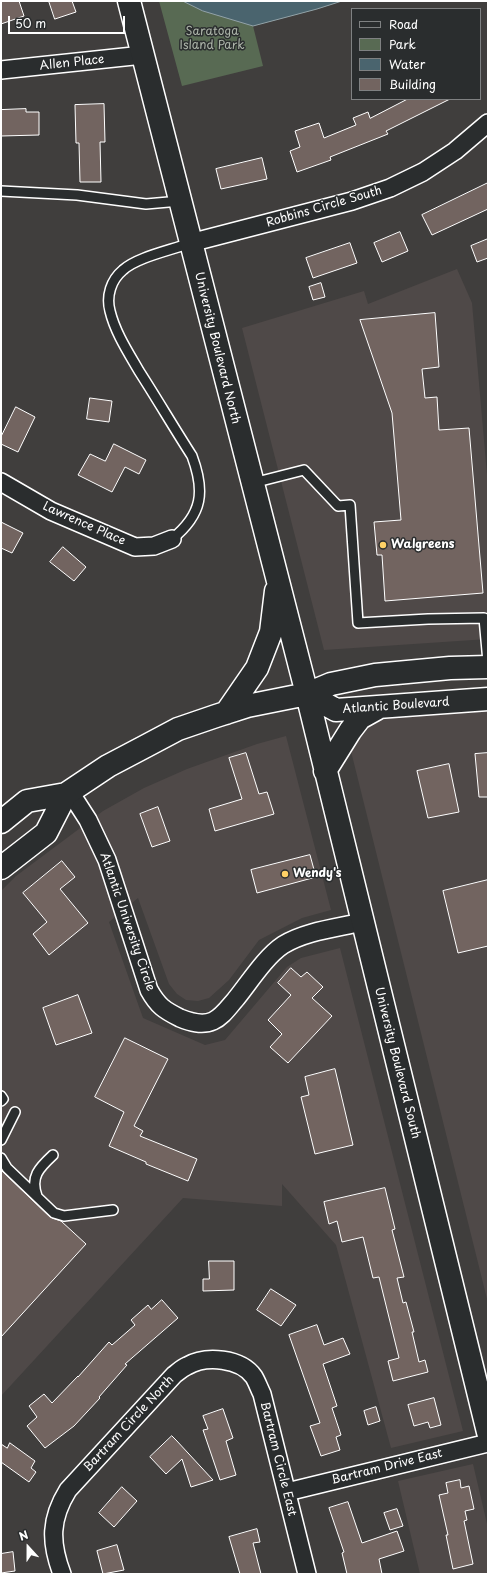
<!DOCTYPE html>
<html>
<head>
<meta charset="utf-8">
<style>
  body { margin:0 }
  #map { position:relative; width:489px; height:1575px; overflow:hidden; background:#403e3d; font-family:"Playpen Sans",sans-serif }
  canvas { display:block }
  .frame { position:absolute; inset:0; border:2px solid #fff; pointer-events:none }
  .legend { position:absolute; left:351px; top:8px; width:130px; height:92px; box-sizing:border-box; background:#2a2d2e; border:1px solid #7f8182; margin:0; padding:5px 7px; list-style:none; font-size:12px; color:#fff }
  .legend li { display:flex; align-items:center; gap:8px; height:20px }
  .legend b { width:20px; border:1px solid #7f8182 }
  .north { position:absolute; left:8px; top:1527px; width:40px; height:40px; -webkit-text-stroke:3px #2a2d2e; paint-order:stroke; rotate:339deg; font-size:11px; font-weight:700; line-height:16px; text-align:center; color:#fff }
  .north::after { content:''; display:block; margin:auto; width:14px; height:18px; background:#fff; clip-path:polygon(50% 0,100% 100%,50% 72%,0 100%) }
  .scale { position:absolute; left:8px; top:16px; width:117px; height:18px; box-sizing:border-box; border:2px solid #fff; border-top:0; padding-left:5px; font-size:12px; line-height:14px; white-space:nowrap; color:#fff; -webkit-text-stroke:3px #2a2d2e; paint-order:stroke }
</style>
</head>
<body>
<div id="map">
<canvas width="489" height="1575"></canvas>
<div class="frame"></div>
<ul class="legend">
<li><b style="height:5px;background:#2a2d2e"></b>Road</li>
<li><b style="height:11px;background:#586a53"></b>Park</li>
<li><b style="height:11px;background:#4a646e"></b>Water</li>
<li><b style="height:11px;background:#726460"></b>Building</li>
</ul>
<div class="north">N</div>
<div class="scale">50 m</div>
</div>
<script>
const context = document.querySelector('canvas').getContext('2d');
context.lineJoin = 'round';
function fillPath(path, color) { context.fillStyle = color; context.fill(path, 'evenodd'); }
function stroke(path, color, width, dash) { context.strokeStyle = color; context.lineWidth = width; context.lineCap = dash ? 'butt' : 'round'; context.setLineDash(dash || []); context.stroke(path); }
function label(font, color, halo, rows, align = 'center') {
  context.font = font + ' "Playpen Sans",sans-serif'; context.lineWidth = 3; context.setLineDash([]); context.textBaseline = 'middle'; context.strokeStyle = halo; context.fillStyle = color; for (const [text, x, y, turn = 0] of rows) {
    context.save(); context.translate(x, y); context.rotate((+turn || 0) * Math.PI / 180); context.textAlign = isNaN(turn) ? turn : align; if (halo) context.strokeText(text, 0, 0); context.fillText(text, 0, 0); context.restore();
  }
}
const built = new Path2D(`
  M457 269 472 303 488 486V639L324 650 242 328 364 291 368 304Z
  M488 704V1303L344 723 399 714Z
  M286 736 331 910 302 918 259 940 229 980 209 998 198 1001 186 1000 177 994 169 984 138 898 109 922 143 1018 205 1045 225 1040 287 967 301 958 340 948 463 1431 391 1448 336 1245 282 1184V1206L183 1198 1 1396V891L16 876 103 811 144 788 187 769 257 744Z
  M473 1464 488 1528V1574H420L398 1481Z`);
const green = new Path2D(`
  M159 1H342L317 9 253 26 263 66 182 86Z`);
const water = new Path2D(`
  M183 1H342L317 9 253 26 203 11Z`);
const building = new Path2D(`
  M1 1H19L24 16 1 24Z
  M49 1H72L76 12 55 19Z
  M408 99H450L386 131 388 134 330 157 331 160 297 172 290 151 300 147 295 131 319 123 324 138 356 125 353 118 368 112 370 118Z
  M104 104 105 142H100L101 182H80L79 143H76L75 105Z
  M26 109V112H39V135L1 136V110Z
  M262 158 267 179 221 189 216 169Z
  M488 183V209L432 235 422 215Z
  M400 232 408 251 382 262 374 243Z
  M488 239V258L477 262 471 246Z
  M350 243 357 263 313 278 306 258Z
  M321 283 325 297 313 300 309 287Z
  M435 313 439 367 422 369 425 398 437 397 439 430 469 428 483 593 385 601 382 555H377L374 522 401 520 392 413 360 320Z
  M90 398 112 401 109 422 87 419Z
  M16 407 35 417 18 452 1 444V437Z
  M114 444 146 460 139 474 125 467 112 492 78 475 90 454 105 461Z
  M1 522 23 533 12 553 1 548Z
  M63 547 86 567 74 581 50 562Z
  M246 753 259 794 267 792 274 814 215 831 209 809 242 799 229 758Z
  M488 753V797H479L475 754Z
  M449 764 459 812 428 818 417 771Z
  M158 807 170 841 152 847 140 814Z
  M310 855 316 877 257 893 251 870Z
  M62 861 75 877 60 889 88 923 49 955 33 934 47 922 23 893Z
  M488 880V946L458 953 443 891Z
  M291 968 301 977 307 972 323 987 312 998 332 1016 288 1063 270 1047 282 1034 268 1020 291 995 278 983Z
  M78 995 92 1033 56 1045 43 1008Z
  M125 1038 168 1059 134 1126 143 1131 140 1136 197 1159 188 1181 146 1164V1162L109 1146 124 1112 95 1097Z
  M335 1069 353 1145 315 1154 301 1097 309 1095 305 1077Z
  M1 1170 50 1217 61 1221 86 1244 1 1337Z
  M385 1188 395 1229 392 1230 404 1277 397 1278 403 1303 406 1302 414 1332H412L419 1362 425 1360 428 1372 393 1381 388 1361 399 1358 379 1277 373 1278 363 1237 342 1242 337 1221 329 1224 324 1202Z
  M209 1261H234V1290L203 1291V1279H209Z
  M271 1289 296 1305 281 1326 257 1310Z
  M162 1300 178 1318 125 1364 127 1365 99 1397 100 1398 74 1426 45 1448 27 1426 37 1417 29 1406 44 1394 52 1403 78 1376V1377L109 1342 112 1345 135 1325 131 1320 148 1305 151 1309Z
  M317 1325 324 1345 343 1338 350 1354 323 1364 337 1406 332 1408 341 1435 336 1437 340 1450 321 1456 310 1426 320 1423 289 1335Z
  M434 1398 441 1425 430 1428 428 1422 414 1426 408 1405Z
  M376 1407 380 1421 368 1425 364 1411Z
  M223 1409 233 1438 226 1441 236 1475 220 1480 203 1430 208 1429 203 1416Z
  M172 1436 176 1440 213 1480 191 1487 182 1459 166 1474 150 1457Z
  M10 1443 35 1461 31 1468 36 1472 29 1482 1 1462V1444L7 1448Z
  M460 1480 461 1488 469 1486 474 1509 465 1511 467 1520 464 1521 473 1564 453 1569 446 1535H448L439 1495 448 1493 446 1483Z
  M122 1487 137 1501 114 1527 99 1513Z
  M348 1502 362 1543 397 1531 404 1551 379 1559 382 1574H347L342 1553 344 1552 329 1508Z
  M397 1509 403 1526 390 1530 384 1513Z
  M257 1529 260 1542 253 1543 261 1574H240L229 1537Z
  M117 1545 124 1570 103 1574 97 1551Z
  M13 1552 15 1571 1 1573V1554Z`);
const service = new Path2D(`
  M1 191 77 195 146 204 180 201
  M253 483 304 470 338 506 350 505 358 623 428 619 484 618 488 662
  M172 539C203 514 205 491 192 456 174 428 157 399 139 371 128 352 115 332 110 311 106 296 111 280 123 270 137 257 172 250 190 243
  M1 1096 3 1099 1 1101
  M1 1140 15 1112
  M1 1158 7 1168 54 1213 64 1216 113 1210
  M37 1196C30 1177 39 1168 53 1155`);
const minor = new Path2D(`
  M1 70 143 55
  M190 243 352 201 390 188 423 172 455 151 488 123
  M1 482 51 511 135 547 154 546 172 539
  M70 792 88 820 107 860 149 990C158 1006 164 1010 180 1018 190 1022 202 1026 213 1021 222 1017 228 1008 235 1000 249 983 265 957 283 945 306 931 337 928 362 922
  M287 1492 488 1443
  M62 1574C50 1542 50 1519 68 1490L174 1375C178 1372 182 1368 187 1366 206 1355 241 1358 254 1377 257 1382 259 1388 262 1394L307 1574`);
const primary = new Path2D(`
  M129 1 307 694 488 1432
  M307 694 336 710 488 699
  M226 713 257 668 271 632 276 591
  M325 771 350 731 360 718 378 708
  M1 822 27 801 66 794 108 766 146 746 178 729 216 716 247 706 307 694 331 684 375 675 450 668 488 667
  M1 868 46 833 66 794`);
const markers = [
  [383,545,4,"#ffd166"],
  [285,874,4,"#ffd166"]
];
const parkNames = [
  ["Saratoga",212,32],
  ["Island Park",212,46]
];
const streetNames = [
  ["Allen Place",72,63,-6],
  ["Robbins Circle South",324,207,-16],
  ["University Boulevard North",217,348,76],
  ["Lawrence Place",84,524,24],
  ["Atlantic Boulevard",396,706,-4],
  ["Atlantic University Circle",127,922,71],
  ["University Boulevard South",397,1063,76],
  ["Bartram Circle North",129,1424,-47],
  ["Bartram Circle East",278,1459,76],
  ["Bartram Drive East",387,1467,-14]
];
const poiNames = [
  ["Walgreens",391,545],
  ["Wendy's",293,874]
];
fillPath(built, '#4f4948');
fillPath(green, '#586a53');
fillPath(water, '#4a646e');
stroke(water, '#92a2a8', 1);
fillPath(building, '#726460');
stroke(building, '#fff', 1);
stroke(service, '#fff', 12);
stroke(minor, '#fff', 20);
stroke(primary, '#fff', 25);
stroke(service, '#2a2d2e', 9);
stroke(minor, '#2a2d2e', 17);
stroke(primary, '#2a2d2e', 22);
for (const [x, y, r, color] of markers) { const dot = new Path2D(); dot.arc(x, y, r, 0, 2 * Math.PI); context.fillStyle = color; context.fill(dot); stroke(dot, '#2a2d2e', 1.5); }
label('12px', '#acb4a9', '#2a2d2e', parkNames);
label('12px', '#fff', '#2a2d2e', streetNames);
label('bold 12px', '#fff', '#2a2d2e', poiNames, 'left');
</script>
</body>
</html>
